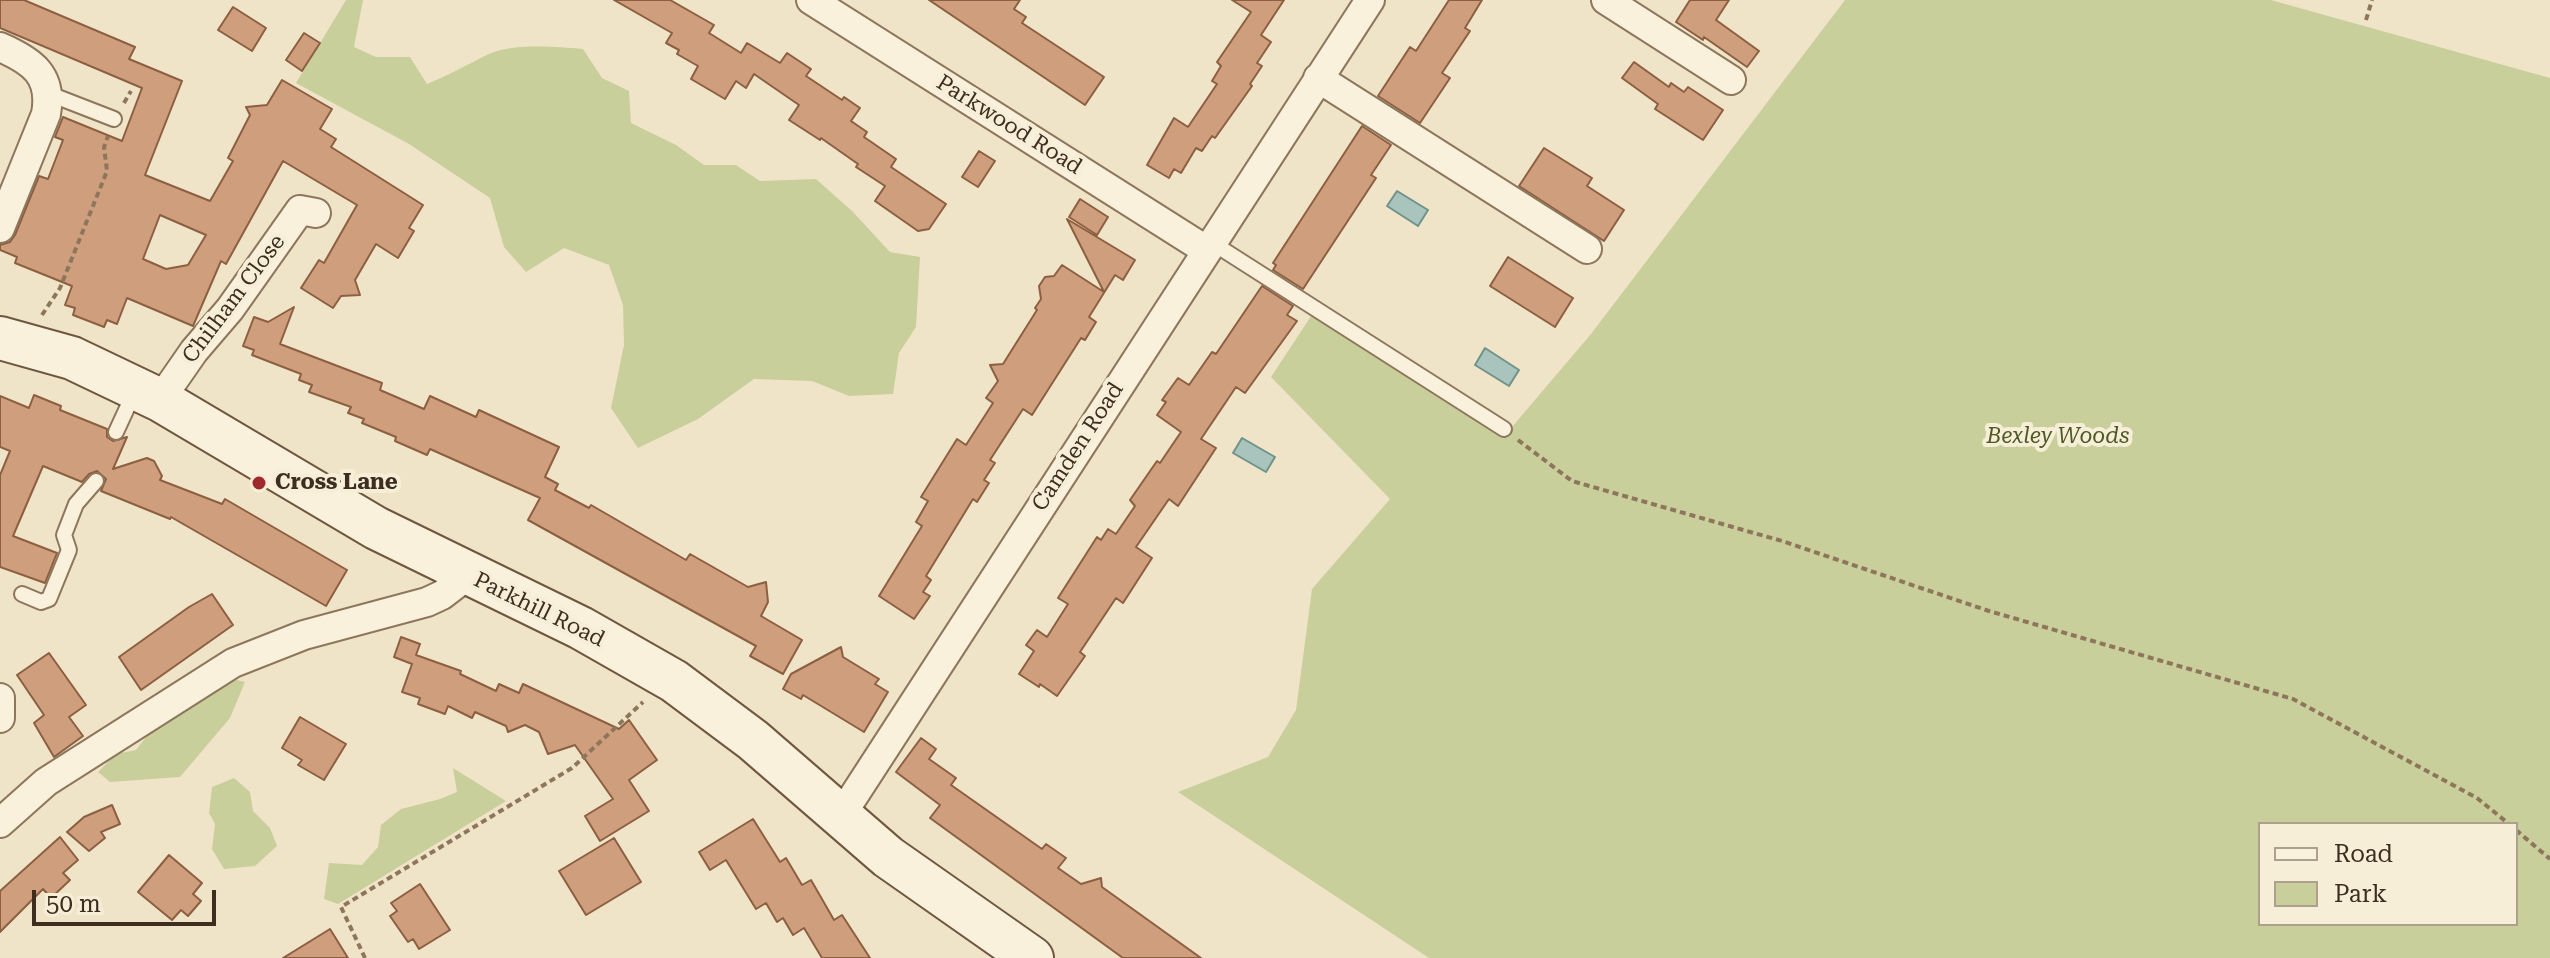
<!DOCTYPE html>
<html>
<head>
<meta charset="utf-8">
<style>
  body { margin:0 }
  #map { position:relative; width:2550px; height:958px; overflow:hidden; background:#f0e4c8; font-family:"Roboto Serif",serif }
  canvas { display:block }
  .legend { position:absolute; left:2258px; top:822px; width:260px; height:104px; box-sizing:border-box; background:#f7eed8; border:2px solid #ada18e; margin:0; padding:10px 14px; list-style:none; font-size:24px; color:#3d2e20 }
  .legend li { display:flex; align-items:center; gap:16px; height:40px }
  .legend b { width:40px; border:2px solid #ada18e }
  .scale { position:absolute; left:32px; top:890px; width:184px; height:36px; box-sizing:border-box; border:4px solid #3d2e20; border-top:0; padding-left:10px; font-size:24px; line-height:28px; white-space:nowrap; color:#3d2e20; -webkit-text-stroke:6px #f7eed8; paint-order:stroke }
</style>
</head>
<body>
<div id="map">
<canvas width="2550" height="958"></canvas>
<ul class="legend">
<li><b style="height:10px;background:#faf1dc"></b>Road</li>
<li><b style="height:22px;background:#c9cf9b"></b>Park</li>
</ul>
<div class="scale">50 m</div>
</div>
<script>
const context = document.querySelector('canvas').getContext('2d');
context.lineJoin = 'round';
function fillPath(path, color) { context.fillStyle = color; context.fill(path, 'evenodd'); }
function stroke(path, color, width, dash) { context.strokeStyle = color; context.lineWidth = width; context.lineCap = dash ? 'butt' : 'round'; context.setLineDash(dash || []); context.stroke(path); }
function label(font, color, halo, rows, align = 'center') {
  context.font = font + ' "Roboto Serif",serif'; context.lineWidth = 8; context.setLineDash([]); context.textBaseline = 'middle'; context.strokeStyle = halo; context.fillStyle = color; for (const [text, x, y, turn = 0] of rows) {
    context.save(); context.translate(x, y); context.rotate((+turn || 0) * Math.PI / 180); context.textAlign = isNaN(turn) ? turn : align; if (halo) context.strokeText(text, 0, 0); context.fillText(text, 0, 0); context.restore();
  }
}
const green = new Path2D(`
  M346 0H363L354 47 376 57H410L427 84C449 75 468 64 489 54 515 43 556 47 583 49L602 78 629 91 631 123 676 145 704 165H736L760 181 816 179 852 211 890 252 920 257 916 327 899 353 893 394 849 396 812 381 754 379 698 419 638 448 611 408 624 345 623 305 609 265 564 248 526 272 504 247 490 198 409 144 296 83Z
  M1845 0H2271L2550 78V958H1429L1178 792 1268 757 1296 710 1312 589 1390 499 1271 377 1317 307 1506 434 1591 334ZM2260 824H2516V924H2260Z
  M233 679 245 682 230 718 180 777 110 782 98 772 116 754 136 750 156 724Z
  M453 768 506 801 338 904 324 899 329 863 362 865 378 847 381 825 401 809 440 799 457 792Z
  M234 778 250 792 253 811 270 828 277 846 255 866 224 869 212 849 215 824 209 813 212 787Z`);
const water = new Path2D(`
  M1397 191 1428 210 1418 226 1387 206Z
  M1485 348 1519 370 1509 386 1475 365Z
  M1242 438 1275 457 1266 472 1233 453Z`);
const building = new Path2D(`
  M0 0H24L135 47 129 59 182 81 145 175 210 201 233 161 228 158 250 115 246 107 267 105 282 80 332 109 320 129 336 139 331 147 423 205 409 228 414 231 398 258 376 244 355 280 360 295 341 296 333 308 301 288 319 260 324 263 357 205 283 161 226 264 221 261 193 326 127 298 117 324 107 320 104 327 73 315 75 308 65 305 72 286 15 263 17 257 0 250V245L10 242 15 235 39 176 48 179 63 140 55 137 63 117 122 141 142 88 0 28ZM160 215 206 235 188 265 166 269 143 259Z
  M614 0H670L714 25 709 33 741 53 747 43 780 63 787 53 811 69 806 76 842 100 844 97 860 108 851 121 867 132 864 137 896 159 891 167 946 204 929 229 918 231 875 201 885 186 856 167 858 164 821 138 820 140 789 120 799 105 754 74 746 88 736 81 725 99 691 79 698 66 677 54 679 50 666 43 672 33Z
  M929 0H1020L1014 9 1026 17 1022 23 1104 77 1085 105Z
  M1232 0H1284L1261 35 1271 42 1257 63 1262 66 1250 84 1252 86 1215 138 1212 136 1202 151 1196 148 1181 173 1174 169 1169 178 1147 165 1174 118 1188 127 1217 84 1212 81 1221 66 1217 62 1251 12Z
  M1449 0H1482L1465 28 1470 31 1442 73 1450 78 1420 123 1378 96 1410 47 1416 51Z
  M1690 0H1729L1716 20 1759 51 1747 67 1704 37 1703 40 1676 22Z
  M233 7 266 28 252 51 218 30Z
  M304 33 320 43 302 71 286 60Z
  M1634 62 1669 87 1671 83 1684 92 1688 87 1723 110 1703 140 1655 109 1658 104 1622 78Z
  M1362 126 1391 145 1371 175 1376 178 1303 289 1273 270 1276 265 1273 263Z
  M1544 148 1592 178 1587 186 1624 210 1604 241 1519 186Z
  M979 151 995 161 978 187 962 177Z
  M1080 199 1108 217 1097 235 1069 217Z
  M1067 219 1135 260 1123 280 1115 275 1089 317 1096 322 1085 340 1081 338 1032 415 1023 409 990 460 995 463 984 480 989 483 977 502 973 499 926 576 931 580 923 592 930 596 914 619 879 596 922 526 916 522 928 501 921 497 957 439 966 445 993 403 986 398 998 381 990 365 1003 364 1037 310 1035 308 1041 299 1039 286 1045 277 1054 276 1062 265 1104 292Z
  M1508 257 1573 298 1555 327 1490 286Z
  M1262 286 1293 306 1287 315 1297 321 1245 393 1236 387 1201 439 1216 448 1178 506 1169 499 1136 547 1152 558 1123 603 1116 598 1080 652 1085 656 1057 696 1040 684 1039 687 1019 674 1034 651 1026 645 1037 630 1047 637 1068 604 1058 598 1097 537 1101 540 1108 529 1116 534 1135 506 1130 500 1157 461 1160 463 1181 432 1157 415 1166 402 1162 400 1178 378 1189 385 1212 352 1216 354Z
  M294 307 280 344 382 383 380 390 424 409 430 396 476 417 479 410 559 447 545 477 558 484 555 490 589 508 591 505 686 560 690 554 748 587 766 582 768 602 761 616 802 640 783 674 750 656 756 646 528 520 540 498 430 449 427 455 395 441 396 437 362 423 364 419 348 413 351 407 309 392 312 385 299 380 301 374 252 355 254 350 243 346 254 317 268 322Z
  M34 395 61 406 60 410 107 429V437L113 441 127 437 113 469 147 458 154 461 162 476 160 480 222 504 225 499 347 570 326 606 171 517 170 519 101 491 106 479 97 471 89 474 82 482 43 466 13 536 57 553 45 583 0 567V475L10 451 0 447V396L29 408Z
  M212 594 233 625 141 690 119 657 189 607Z
  M401 637 420 644 416 655 461 671 460 674 496 691 499 684 519 693 523 684 619 729 629 720 657 760 629 780 649 811 600 841 585 816 613 799 575 745 548 754 539 732 525 725 508 732 506 726 475 712 472 718 448 706 445 714 418 704 420 698 402 692 412 664 394 657Z
  M841 647 843 657 879 679 875 684 888 692 864 732 803 695 801 699 783 689 791 674Z
  M49 653 86 705 69 717 83 736 54 757 34 723 44 715 17 675Z
  M300 717 346 744 324 780 298 765 302 760 282 748Z
  M921 738 936 749 929 759 956 778 951 785 1042 849 1046 844 1066 858 1058 868 1081 884 1101 878 1102 887 1201 958H1123L930 818 940 805 896 772Z
  M112 805 120 824 101 832 105 838 89 851 67 832 84 817Z
  M753 819 780 862 786 858 802 885 811 880 834 920 842 915 870 958H822L804 928 793 935 783 918 777 922 766 903 756 909 726 860 710 870 699 852Z
  M60 837 78 860 63 873 70 880 51 898 43 889 0 932V891Z
  M614 838 641 882 586 915 559 871Z
  M169 855 202 883 193 894 201 901 188 916 181 910 172 920 138 892Z
  M420 884 450 930 419 949 413 939 408 942 390 916 397 911 391 903Z
  M330 929 348 958H283Z`);
const path = new Path2D(`
  M2366 20 2372 0
  M124 103 131 91
  M42 315 60 288 107 171 104 147 108 136
  M1518 440 1572 481 1782 541 1989 611 2293 699 2477 798 2509 824
  M2516 830 2550 859
  M365 958 341 907 572 768 643 702`);
const service = new Path2D(`
  M47 93 114 119
  M1211 242 1504 429
  M116 432 134 393
  M22 594 41 602 49 599 69 550 64 535 76 504 96 481`);
const minor = new Path2D(`
  M811 0 1206 250
  M1606 0 1731 80
  M0 47C32 61 53 75 46 114L0 228
  M1318 78 1587 249
  M160 400 194 351 230 309 300 210 316 213
  M0 698V718
  M840 817 1370 0
  M0 823 46 782 233 663 304 635 427 602 442 595 468 575`);
const secondary = new Path2D(`
  M0 338 72 358 160 400 376 528 581 628 674 681 753 740 888 857 1032 958`);
const markers = [
  [259,483,8,"#9e2a2b"]
];
const streetNames = [
  ["Parkwood Road",1009,125,32],
  ["Chilham Close",234,299,-53],
  ["Camden Road",1078,447,-57],
  ["Parkhill Road",539,610,26]
];
const parkNames = [
  ["Bexley Woods",2058,437]
];
const poiNames = [
  ["Cross Lane",275,483]
];
fillPath(green, '#c9cf9b');
fillPath(water, '#a9c4bc');
stroke(water, '#6f938a', 2);
fillPath(building, '#cf9f7d');
stroke(building, '#8d5f41', 2);
stroke(service, '#8d765c', 18);
stroke(minor, '#8d765c', 32);
stroke(secondary, '#6f573f', 46);
stroke(path, '#8d765c', 4, [6, 4]);
stroke(service, '#faf1dc', 14);
stroke(minor, '#faf1dc', 28);
stroke(secondary, '#faf1dc', 42);
for (const [x, y, r, color] of markers) { const dot = new Path2D(); dot.arc(x, y, r, 0, 2 * Math.PI); context.fillStyle = color; context.fill(dot); stroke(dot, '#f7eed8', 3); }
label('22px', '#3d2e20', '#f7eed8', streetNames);
label('italic 22px', '#4d5a26', '#f7eed8', parkNames);
label('bold 22px', '#3d2e20', '#f7eed8', poiNames, 'left');
</script>
</body>
</html>
